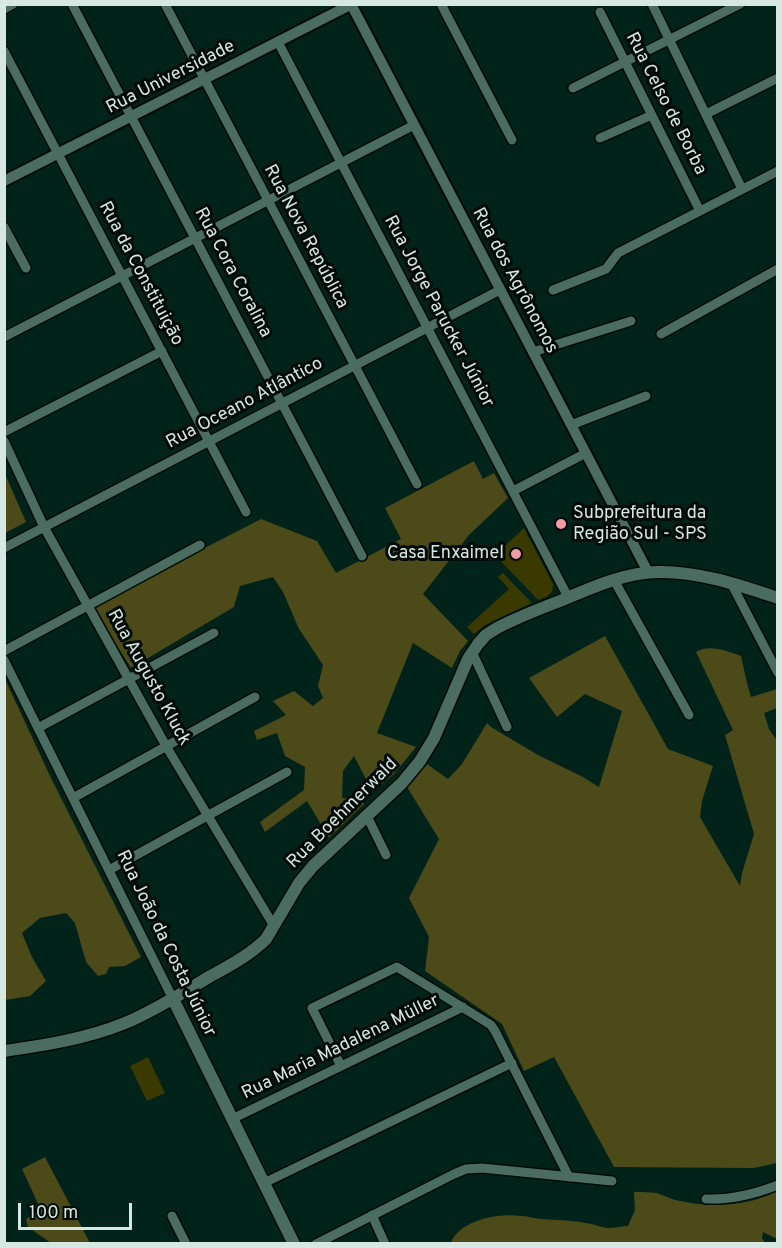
<!DOCTYPE html>
<html>
<head>
<meta charset="utf-8">
<style>
  body { margin:0 }
  #map { position:relative; width:782px; height:1248px; overflow:hidden; background:#02231a; font-family:Overpass,sans-serif }
  canvas { display:block }
  .frame { position:absolute; inset:0; border:6px solid #d6e8e1; pointer-events:none }
  .scale { position:absolute; left:18px; top:1203px; width:114px; height:27px; box-sizing:border-box; border:3px solid #d6e8e1; border-top:0; padding-left:8px; font-size:18px; line-height:21px; white-space:nowrap; color:#d6e8e1; -webkit-text-stroke:4px #010906; paint-order:stroke }
</style>
</head>
<body>
<div id="map">
<canvas width="782" height="1248"></canvas>
<div class="frame"></div>
<div class="scale">100 m</div>
</div>
<script>
const context = document.querySelector('canvas').getContext('2d');
context.lineJoin = 'round';
function fillPath(path, color) { context.fillStyle = color; context.fill(path, 'evenodd'); }
function stroke(path, color, width, dash) { context.strokeStyle = color; context.lineWidth = width; context.lineCap = dash ? 'butt' : 'round'; context.setLineDash(dash || []); context.stroke(path); }
function label(font, color, halo, rows, align = 'center') {
  context.font = font + ' Overpass,sans-serif'; context.lineWidth = 6; context.setLineDash([]); context.textBaseline = 'middle'; context.strokeStyle = halo; context.fillStyle = color; for (const [text, x, y, turn = 0] of rows) {
    context.save(); context.translate(x, y); context.rotate((+turn || 0) * Math.PI / 180); context.textAlign = isNaN(turn) ? turn : align; if (halo) context.strokeText(text, 0, 0); context.fillText(text, 0, 0); context.restore();
  }
}
const green = new Path2D(`
  M524 528 553 584C554 595 546 597 538 600L495 555Z
  M503 573 532 603 485 625 474 634 467 627 509 589 498 577Z
  M148 1057 165 1093 147 1101 130 1066Z`);
const forest = new Path2D(`
  M474 461 483 479 494 473 508 498 469 535 423 594 468 641 460 651 452 668 413 643 377 733 416 747 394 774 375 790 370 787 354 756 343 771 342 798 362 799 364 804 329 838 307 801 265 832 260 822 304 790 305 767 285 756 277 733 257 740 254 731 286 715 273 701 294 691 313 706 323 698 318 686 323 665 299 629 283 592 273 577 240 586 234 607 131 668 92 606 261 519 317 541 336 573 401 539 385 508Z
  M5 474 26 522 5 533H4Z
  M605 636 668 749 713 766 702 801 700 817 740 886 742 873 754 834 725 735 733 730 696 652C710 644 726 651 741 656L747 683 751 697 777 689V708L764 713 769 729 778 742 777 1163 754 1168 614 1167 554 1057 524 1071 502 1024 425 971 429 937 409 898 439 839 407 787 427 764 448 779 462 764 487 723 491 727 538 755 583 777 599 787 622 711 585 694 557 717 529 678Z
  M5 679 50 776 141 957 125 966 109 967 106 974 98 976 86 962 75 923 66 913 40 918 22 933 32 957 46 981 30 996 5 1000Z
  M45 1157 90 1243H51L28 1227 26 1219 41 1210 22 1169Z
  M777 1191V1239L763 1232 762 1238 765 1243H451C459 1220 499 1213 521 1216 527 1216 533 1218 539 1219 556 1220 574 1220 591 1224 597 1225 603 1228 609 1228 615 1228 622 1226 628 1226L635 1210 634 1192C641 1192 650 1192 657 1193 663 1195 669 1198 675 1200 709 1208 747 1207 777 1191Z`);
const minor = new Path2D(`
  M72 4 362 556
  M165 4 417 484
  M441 4 512 140
  M652 4 742 189
  M4 9 13 4
  M600 12 700 211
  M278 42 568 597
  M4 51 246 512
  M573 88 740 4
  M706 114 778 78
  M600 138 652 115
  M4 227 26 268
  M553 290 606 269 618 253 778 171
  M661 334 778 269
  M4 337 414 125
  M533 352 631 321
  M571 425 646 396
  M4 432 162 351
  M4 441 44 527 166 746 274 926
  M513 491 586 453
  M4 548 500 290
  M614 580 689 715
  M731 583 778 673
  M4 651 200 545
  M472 652 507 727
  M4 660 173 999
  M38 728 214 633
  M73 798 255 697
  M367 816 386 855
  M109 870 287 772
  M341 1066 312 1008 397 967 491 1025 495 1031 569 1177
  M232 1119 463 1007
  M264 1183 512 1063
  M706 1199C730 1200 755 1194 778 1185
  M372 1215 385 1244
  M172 1216 186 1244
  M316 1244 454 1174 466 1169 482 1168 612 1181`);
const tertiary = new Path2D(`
  M351 4 648 572
  M4 181 352 4`);
const secondary = new Path2D(`
  M173 999 294 1244
  M4 1051C45 1045 86 1039 125 1023 154 1011 182 993 209 977 229 966 250 955 266 939L299 883 313 866 402 783 420 761 434 738 468 659 478 644 486 635 497 628C518 617 539 609 560 601 591 588 623 573 657 572 698 571 739 585 778 598`);
const markers = [
  [561,524,6,"#f49aa4"],
  [516,554,6,"#f49aa4"]
];
const streetNames = [
  ["Rua Universidade",171,78,-27],
  ["Rua Celso de Borba",665,104,63],
  ["Rua Nova República",305,237,62],
  ["Rua Cora Coralina",232,273,62],
  ["Rua da Constituição",140,274,62],
  ["Rua dos Agrônomos",514,281,62],
  ["Rua Jorge Parucker Júnior",438,312,62],
  ["Rua Oceano Atlântico",245,404,-28],
  ["Rua Augusto Kluck",148,678,61],
  ["Rua Boehmerwald",343,814,-45],
  ["Rua João da Costa Júnior",165,944,64],
  ["Rua Maria Madalena Müller",341,1048,-26]
];
const poiNames = [
  ["Subprefeitura da",573,514],
  ["Região Sul - SPS",573,535],
  ["Casa Enxaimel",504,554,"right"]
];
fillPath(green, '#3a3900');
fillPath(forest, '#4b4a18');
stroke(minor, '#000b05', 12);
stroke(tertiary, '#000b05', 14);
stroke(secondary, '#000b05', 15);
stroke(minor, '#4b6c61', 9);
stroke(tertiary, '#4b6c61', 10);
stroke(secondary, '#4b6c61', 12);
for (const [x, y, r, color] of markers) { const dot = new Path2D(); dot.arc(x, y, r, 0, 2 * Math.PI); context.fillStyle = color; context.fill(dot); stroke(dot, '#010906', 2); }
label('18px', '#d6e8e1', '#010906', streetNames);
label('18px', '#d6e8e1', '#010906', poiNames, 'left');
</script>
</body>
</html>
